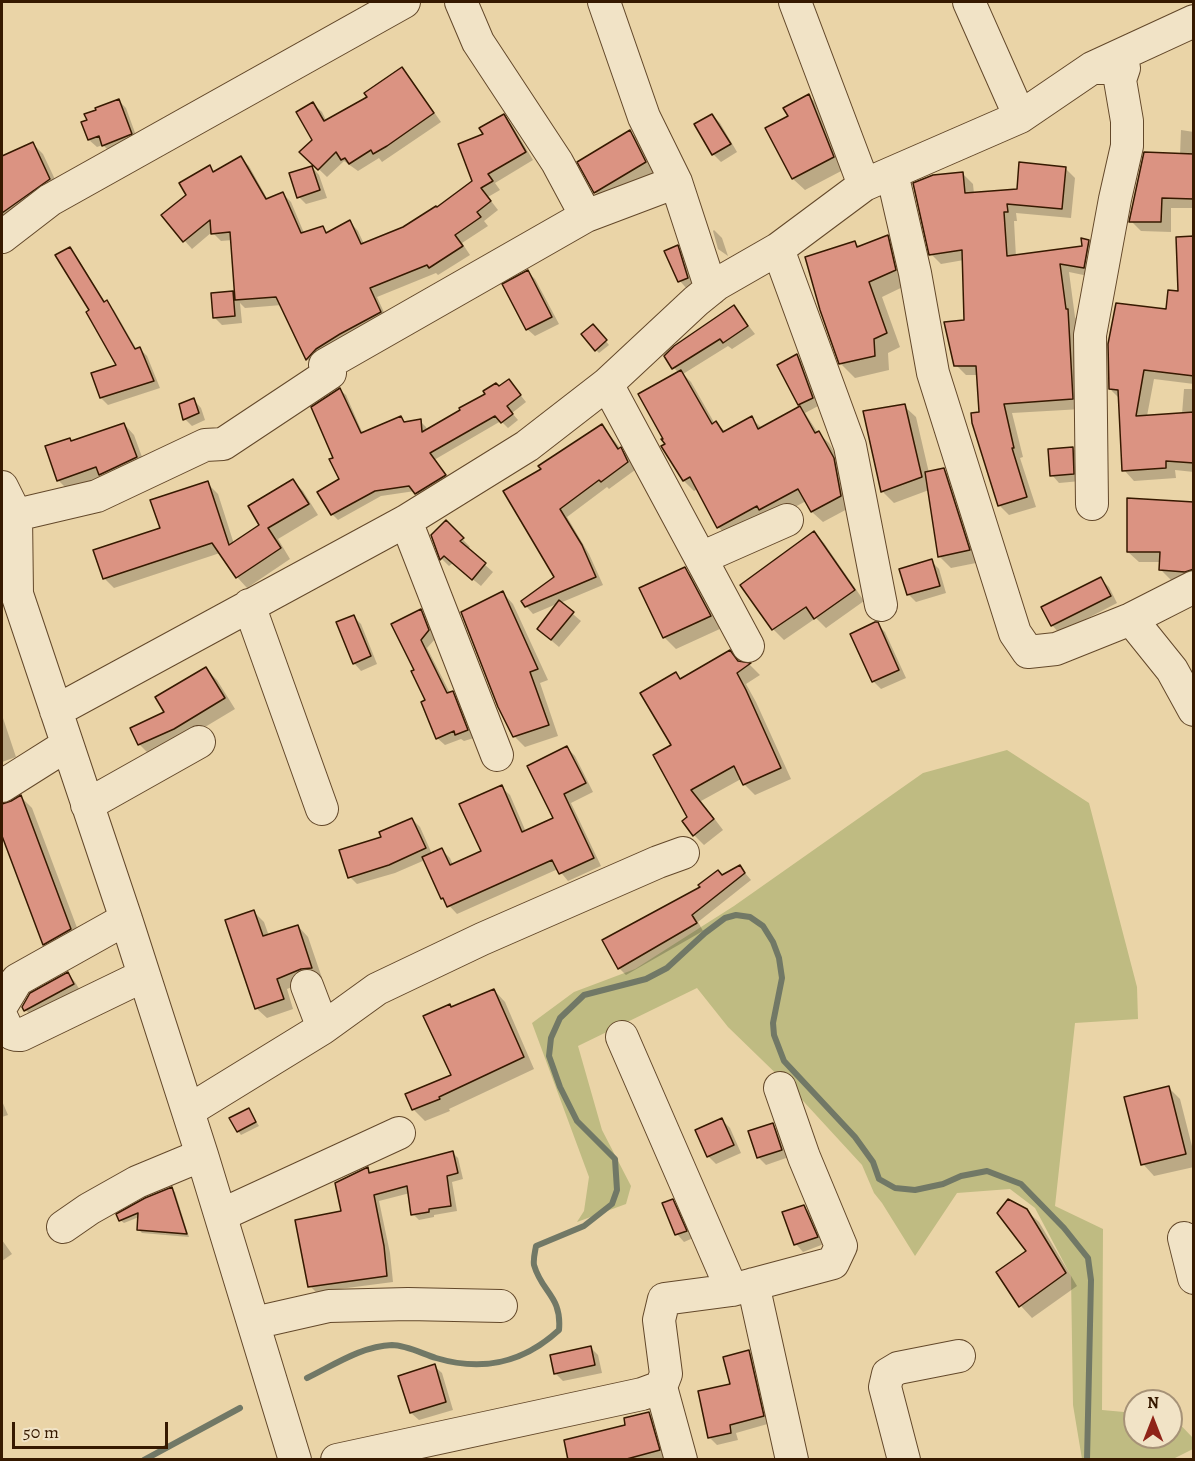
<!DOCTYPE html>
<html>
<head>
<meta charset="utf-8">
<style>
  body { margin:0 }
  #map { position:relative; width:1195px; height:1461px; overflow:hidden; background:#ead4a7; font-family:Alegreya,serif }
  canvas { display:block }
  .frame { position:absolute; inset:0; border:3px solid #361900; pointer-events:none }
  .north { position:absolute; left:1123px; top:1389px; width:60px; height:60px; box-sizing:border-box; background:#f1e3c6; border:2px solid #a69277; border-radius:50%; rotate:0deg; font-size:16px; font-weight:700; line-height:24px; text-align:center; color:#361900 }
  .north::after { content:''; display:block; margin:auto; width:21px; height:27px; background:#8f2418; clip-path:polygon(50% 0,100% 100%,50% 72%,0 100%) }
  .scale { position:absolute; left:12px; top:1422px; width:156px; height:27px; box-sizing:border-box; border:3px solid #361900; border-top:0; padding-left:8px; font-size:18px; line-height:21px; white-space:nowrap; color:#361900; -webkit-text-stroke:4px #f1e3c6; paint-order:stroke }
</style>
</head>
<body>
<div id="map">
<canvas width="1195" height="1461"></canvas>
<div class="frame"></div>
<div class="north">N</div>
<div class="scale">50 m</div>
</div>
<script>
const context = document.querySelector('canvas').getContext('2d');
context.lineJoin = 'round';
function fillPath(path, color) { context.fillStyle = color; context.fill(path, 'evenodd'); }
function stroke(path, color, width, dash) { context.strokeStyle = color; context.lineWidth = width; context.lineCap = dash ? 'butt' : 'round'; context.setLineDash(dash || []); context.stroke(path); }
const green = new Path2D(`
  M1007 750 1089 803 1137 987 1138 1019 1075 1023 1055 1206 1103 1229 1102 1410 1135 1413V1437H1171V1415L1193 1438V1449L1173 1459H1082L1073 1405 1071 1276 1035 1208 1010 1189 957 1193 915 1256 882 1203 874 1193 862 1165 793 1090 728 1027 697 988 578 1046 602 1130 631 1186 626 1204 577 1222 584 1211 589 1177 532 1023 574 992 635 969 734 906 923 773Z`);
const shadow = new Path2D(`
  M402 69 410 78 441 122 382 162 379 158 358 171 344 161 327 177 301 152 313 140V104L322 112 327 122 369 98Z
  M809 96 821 108 845 169 805 190 793 179 767 128 790 117Z
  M119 101 126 108 138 141 111 153 103 145 97 147 89 140 83 123Z
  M712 115 720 123 737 152 721 162 713 154 696 125Z
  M504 116 512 125 533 160 495 183 500 190 488 197 498 210 484 221 488 226 462 243 470 255 438 275 436 273 377 297 388 321 315 367 307 359 282 305 245 308 240 303 242 323 222 325 215 318 232 293 237 297 233 240 221 241 212 232 192 249 184 240 188 195 209 167 215 173 241 158 249 166 268 200 283 194 291 202 304 233 323 228 328 233 350 222 358 231 364 244 403 229 437 209 474 181 485 135Z
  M1181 130 1194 132V208H1171V232L1141 231 1131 221 1180 155Z
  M630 132 642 143 657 174 607 204 595 192Z
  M33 144 43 154 60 190 2 234V158Z
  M312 167 319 175 327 198 306 204 299 197Z
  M1065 168 1075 178 1071 218 1016 213 1017 221H1014L1016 257 1083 248 1089 241 1098 251 1093 277 1069 272 1075 317 1077 320 1082 409 1012 413 1023 457 1020 458 1036 507 1009 515 999 505 981 413 978 375H966L956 365 966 322 964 260 941 264 931 254 963 174 973 184 974 194 1018 191Z
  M714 230 722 238 728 256 718 249 713 231Z
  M887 236 901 251 909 284 882 297 900 347 888 353 889 370 855 378 841 364 821 310 855 243 860 247Z
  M677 247 685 254 695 285 687 289 680 281Z
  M70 249 77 257 105 303 114 310 137 350 140 349 147 356 160 388 108 405 101 398 118 366 91 311Z
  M528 272 535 279 559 324 535 336 527 329Z
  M734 307 755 334 732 349 728 346 683 374 691 382 715 424 716 423 726 432 751 418 762 428 801 407 799 404 797 356 804 363 820 405 805 413 818 433 829 443 844 470 851 507 823 522 812 512 806 501 771 520 729 537 718 527 698 489 694 491 684 481 667 445 679 373 674 368Z
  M596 329 609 345 599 353 596 350Z
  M1194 341V384L1154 379 1147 416 1182 414 1184 389H1194V472L1175 470 1176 478 1134 481 1124 470 1119 398 1110 389Z
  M514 387 526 402 512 413 518 420 508 428 501 421 434 460 450 482 422 499 415 491 381 496 338 520 332 514 341 479 335 458 340 390 346 395 363 434 401 418 406 423 420 421 426 427 427 431 500 388Z
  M194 400 201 408 205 420 192 426 185 419Z
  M904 406 916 417 929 473 943 469 955 481 981 562 951 568 939 556 929 490 894 503 883 492 865 412Z
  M124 424 134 435 146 468 68 490 58 480 70 439 72 442Z
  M602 426 628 457 635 470 609 489 607 487 567 517 589 554 603 585 560 603 581 621 559 647 546 636 559 603 533 614 526 606 556 578 543 470Z
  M1073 448 1080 456 1081 481 1059 483 1052 475Z
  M293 481 303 491 318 515 278 539 290 559 247 588 237 577 220 553 114 588 104 578 161 529 207 483 218 494 234 544 261 526Z
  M1194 504V581L1171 580 1160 569 1161 562H1139L1128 552Z
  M446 522 470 547 467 549 493 572 481 586 453 563 449 566 442 559 432 535Z
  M813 533 824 543 864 601 826 628 816 618 784 640 773 629 742 585Z
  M931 561 939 569 946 593 916 602 908 594Z
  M685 569 696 580 722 628 676 649 664 637 641 589Z
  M1101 579 1109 587 1117 603 1059 633 1052 625Z
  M503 593 513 604 548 680 540 683 558 736 525 747 514 736Z
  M421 611 428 618 436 638 427 648 450 693 452 692 460 700 474 738 464 741 461 739 445 745 437 738 428 701 416 671Z
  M354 617 361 624 377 664 361 671 354 663Z
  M877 624 885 632 906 678 881 689 873 681Z
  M729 652 740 663 750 665 760 675 746 684 756 702 791 779 755 795 744 784 741 779 701 801 723 830 704 845 694 835 674 746 675 674 682 680Z
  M206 669 217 680 235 709 185 739 150 755 139 744Z
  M2 715 16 757 2 762Z
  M567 748 575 756 593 792 571 803 601 866 568 881 558 869 457 914 442 898 425 860 395 873 357 884 350 877 383 838 412 819 420 827 432 854 441 849 450 858 453 865 483 852 501 787 510 795 526 832 555 818Z
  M21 797 32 808 82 941 55 955 44 944 2 832V805Z
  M740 867 751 880 698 922 703 931 626 975 619 968 703 887Z
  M254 912 264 922 269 936 298 926 308 937 322 978 312 979 287 989 293 1009 267 1018 256 1008Z
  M68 974 75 982 81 992 33 1018 23 1007Z
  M494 990 505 1002 534 1069 449 1109 450 1111 425 1121 414 1110 407 1095 453 1075 452 1008Z
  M1168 1087 1180 1099 1194 1154V1167L1154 1176 1143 1164Z
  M2 1101 8 1115 2 1117Z
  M249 1110 259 1126 241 1135 238 1131Z
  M722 1120 730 1128 741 1153 716 1164 708 1156Z
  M773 1125 780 1133 789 1157 766 1165 758 1157Z
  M452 1152 458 1158 463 1179 452 1182 457 1211 434 1215V1217L419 1220 413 1214 410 1193 379 1201 390 1253 393 1282 316 1292 310 1286 343 1212 368 1169 372 1173Z
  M171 1189 175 1192 189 1237 142 1233 138 1229 139 1217 124 1223 120 1220Z
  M672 1200 680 1208 693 1238 684 1242 677 1234Z
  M804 1207 812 1214 824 1244 803 1252 796 1244Z
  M1026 1210 1039 1222 1077 1286 1032 1318 1021 1306 998 1272 1028 1251Z
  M2 1240 12 1254 2 1261Z
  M590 1347 598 1355 602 1373 563 1381 556 1374 552 1356Z
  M749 1352 756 1359 771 1423 736 1433 738 1440 717 1445 709 1437Z
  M434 1366 442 1373 453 1410 419 1420 411 1413 400 1376Z
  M649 1414 656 1421 666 1457 658 1460H570Z`);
const stream = new Path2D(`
  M307 1378C334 1365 362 1346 392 1345 406 1345 423 1354 436 1358 483 1372 523 1363 559 1330 562 1296 542 1293 534 1265 533 1259 535 1252 536 1246L584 1226 612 1204 617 1190 615 1159 577 1121 560 1087 549 1056 551 1038 560 1018 584 995 646 979 667 968 705 933 725 918 736 915 750 917 763 926 773 942 779 958 782 978 773 1023 774 1035 784 1061 855 1137 873 1162 879 1179 895 1188 915 1190 943 1184 961 1176 987 1171 1021 1184 1064 1228 1088 1258 1091 1280 1087 1460
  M144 1460 240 1408`);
const building = new Path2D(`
  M402 67 434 113 387 146 373 154 371 150 349 164 345 158 341 160 336 152 318 170 299 152 312 140 296 112 313 102 324 121 367 97 364 93Z
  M809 94 834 157 792 179 765 128 788 116 783 108Z
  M119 99 132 134 102 146 99 136 88 140 81 122 87 120 84 114 96 110 95 108Z
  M504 114 526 152 488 174 493 181 481 188 491 201 477 212 481 217 455 235 463 246 429 268 427 265 370 288 381 312 340 334 316 349 306 360 276 297 235 300 230 232 211 234 210 220 183 242 161 215 186 195 179 183 210 165 213 172 241 156 266 199 283 192 301 233 323 226 326 233 350 220 361 244 403 227 436 206 437 207 472 181 458 144 483 134 479 128Z
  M712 114 731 144 712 155 694 124Z
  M630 130 646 162 594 193 577 162Z
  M33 142 50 179 2 213V156Z
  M1144 152 1194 154V199L1162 198 1161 222H1129Z
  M1019 162 1066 167 1062 209 1007 204 1008 212H1004L1007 256 1082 246 1081 238 1089 240 1084 268 1060 264 1066 309H1068L1073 399 1004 404 1014 448H1012L1027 497 998 506 972 423 971 413 979 412 976 366H954L944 322 964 320 962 250 929 255 913 183 933 175 963 172 965 193 1017 189Z
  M312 166 320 190 297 198 289 173Z
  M888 235 896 270 869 282 887 333 874 339 875 356 839 364 820 310 805 257 855 241 857 247Z
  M1194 236V376L1144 370 1136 416 1194 412V463L1166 461V468L1122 471 1118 390 1109 389 1108 344 1116 303 1166 309 1168 290 1178 291 1176 237Z
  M678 245 688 278 678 282 664 251Z
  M70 247 104 302 107 300 135 349 140 347 154 381 100 398 91 373 116 365 86 312 89 310 55 255Z
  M528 270 552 317 526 330 502 284Z
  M233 291 235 316 213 318 211 293Z
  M734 305 748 326 723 343 720 339 672 369 664 356 674 346Z
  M593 324 607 340 595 351 581 334Z
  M797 354 813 398 798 405 777 365Z
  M681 370 712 424 716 421 723 432 752 416 758 429 800 406 815 433 819 431 834 458 841 496 811 512 798 489 759 510 757 506 717 528 690 477 683 481 661 446 665 444 661 439H663L638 394Z
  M509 379 521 395 507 406 513 414 501 423 495 416 430 453 446 475 415 494 409 486 375 491 331 515 317 492 339 479 329 459 333 458 311 407 340 388 361 433 401 416 404 422 421 419 422 432 460 410 459 408 485 394 483 391 496 383 499 386Z
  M194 398 199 413 183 420 179 404Z
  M905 404 922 477 881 492 863 411Z
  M124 423 137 457 99 475 96 467 57 481 45 446 70 438 71 441Z
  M602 424 618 449 621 447 628 462 601 482 599 480 560 509 582 545 596 577 525 607 521 601 554 577 503 491 541 469 538 466Z
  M1073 447 1074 474 1050 476 1048 449Z
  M944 468 970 550 938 557 925 472Z
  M293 479 309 504 268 528 281 548 236 578 212 543 103 579 93 550 160 528 150 500 208 481 229 545 259 525 248 506Z
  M1127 498 1194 502V569L1185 572 1159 570 1160 552H1127Z
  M446 520 464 538 460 541 486 563 472 580 444 556 440 560 431 535Z
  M814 531 855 590 814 619 806 607 772 630 740 585Z
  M932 559 940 586 907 595 899 569Z
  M685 567 711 616 663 638 639 588Z
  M1101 577 1111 596 1051 626 1041 607Z
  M503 591 538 669 530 672 549 725 513 737 498 707 461 612Z
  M559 600 574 612 551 640 537 629Z
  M421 609 429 630 421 640 447 693 453 691 468 730 455 735 454 731 436 739 421 702 425 700 411 671 414 670 391 624Z
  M354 615 371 656 353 664 336 622Z
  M875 622H878L899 670 872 682 850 634Z
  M730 650 738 661 751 663 737 673 746 690 781 768 743 785 734 766 691 790 714 819 693 836 682 821 687 817 653 755 671 745 640 693 676 672 680 679Z
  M206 667 225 698 174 729 138 745 130 728 164 712 155 697Z
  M567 746 586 783 564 794 594 858 559 874 552 860 447 907 443 898 441 899 422 857 442 848 450 865 481 851 459 804 502 785 522 832 553 818 527 766Z
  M21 795 71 929 43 945 2 836V804L11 801Z
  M412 818 426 848 389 865 348 878 339 850 381 837 379 832Z
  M740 865 745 873 692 915 697 923 618 969 602 940 700 887 698 885 718 870 722 875Z
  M254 910 263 936 298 925 312 968 301 969 277 979 284 999 255 1009 225 920Z
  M68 972 74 984 24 1011 22 1007 30 993Z
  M494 989 524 1057 439 1097 440 1099 412 1110 405 1094 451 1075 423 1016 450 1004 451 1007Z
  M1169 1086 1186 1154 1141 1165 1124 1097Z
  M249 1108 256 1122 237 1132 229 1118Z
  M722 1118 734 1145 707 1157 695 1130Z
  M773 1123 782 1150 757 1158 748 1131Z
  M453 1151 458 1173 447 1176 451 1206 429 1209V1212L411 1215 407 1186 374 1195 384 1246 387 1276 308 1287 295 1220 341 1211 335 1183 368 1167 369 1173Z
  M172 1187 187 1234 137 1230 138 1213 119 1221 116 1214 145 1198Z
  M673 1199 687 1231 675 1235 662 1203Z
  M1008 1199 1027 1209 1066 1273 1019 1307 996 1272 1026 1251 997 1213Z
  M804 1205 818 1237 794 1245 782 1212Z
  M591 1346 595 1365 554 1374 550 1355Z
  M749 1350 764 1416 730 1425 731 1433 708 1438 698 1391 730 1384 723 1357Z
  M435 1364 446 1402 410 1413 398 1376Z
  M649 1412 660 1450 623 1460H568L564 1440 625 1425 624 1418Z`);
const minor = new Path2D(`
  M461 2 478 42 557 162 586 216
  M604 2 644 117 676 182 711 289
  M795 2 864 185
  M969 2 1020 117
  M892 173 915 273 933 373 1015 633 1028 652 1056 649 1131 619 1194 587
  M2 237 50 200 404 2
  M778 249 850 446 881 605
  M607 384 748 646
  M2 487 16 515 17 594 126 919 202 1155 295 1460
  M1092 504 1090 335 1115 199 1127 146V121L1120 80 1124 68H1093
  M16 515 97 496 205 445 223 444 330 373 325 365 586 216 676 182
  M406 521 497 755
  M701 558 787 520
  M249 605 322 809
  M1131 619 1172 670 1194 710
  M56 711 406 521 527 446 607 384 696 301 717 284 778 249 864 185 1020 117 1092 68 1194 21
  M2 786 67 745
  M87 805 199 742
  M307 986 323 1028
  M2 1005 17 980 126 919
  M2 1018C7 1028 8 1036 21 1035L143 976
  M622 1037 732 1290
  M188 1111 323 1028 377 989 482 939 658 862 683 853
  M221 1215 399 1133
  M63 1227 89 1209 137 1182 202 1155
  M1184 1238 1194 1278
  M753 1284 792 1460
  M254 1323 329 1306 408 1304 501 1306
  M661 1387 681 1460
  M337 1460 642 1394 661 1387 666 1374 659 1320 664 1299 732 1290 833 1263 841 1246 804 1157 780 1088
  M904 1460 885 1387 888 1374 898 1368 959 1356`);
fillPath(green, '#bfbb82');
fillPath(shadow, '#0003');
stroke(stream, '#717866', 6);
fillPath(building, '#db9382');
stroke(building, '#361900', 1.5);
stroke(minor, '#63482a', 34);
stroke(minor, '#f1e3c6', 32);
</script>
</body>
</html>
